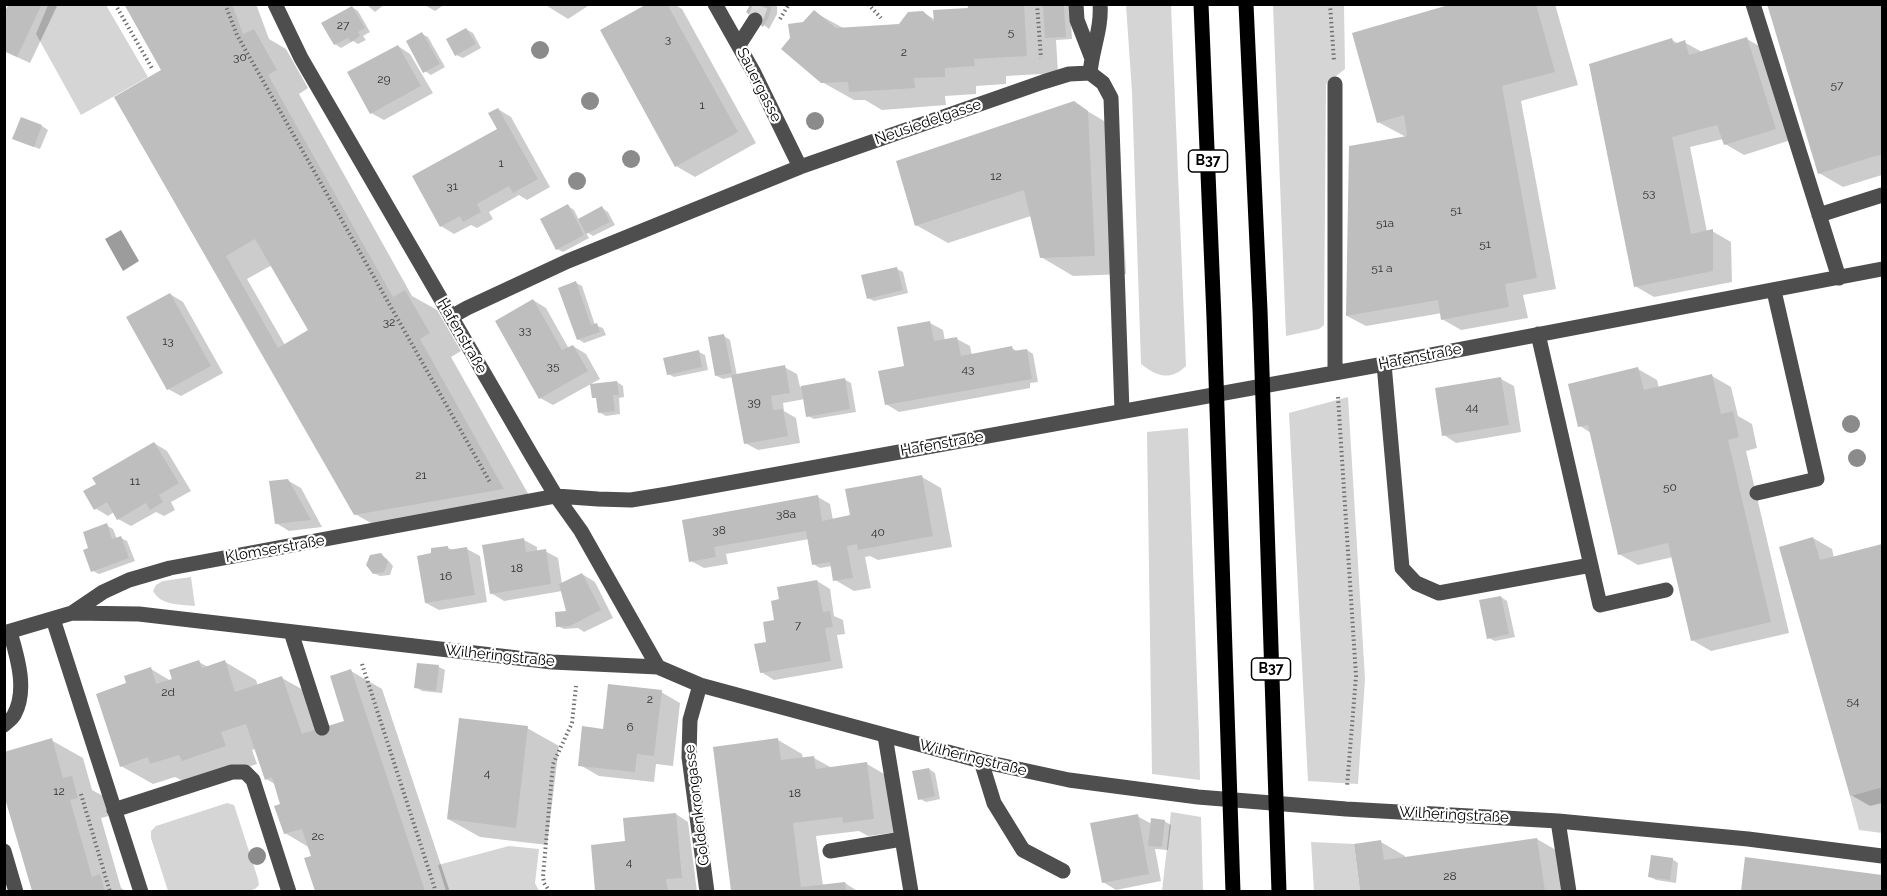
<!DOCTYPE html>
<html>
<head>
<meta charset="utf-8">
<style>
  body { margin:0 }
  #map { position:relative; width:1887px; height:896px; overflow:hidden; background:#fff; font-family:Raleway,sans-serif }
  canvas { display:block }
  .frame { position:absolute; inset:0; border:6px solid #000; pointer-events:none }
</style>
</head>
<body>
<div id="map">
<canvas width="1887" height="896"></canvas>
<div class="frame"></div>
</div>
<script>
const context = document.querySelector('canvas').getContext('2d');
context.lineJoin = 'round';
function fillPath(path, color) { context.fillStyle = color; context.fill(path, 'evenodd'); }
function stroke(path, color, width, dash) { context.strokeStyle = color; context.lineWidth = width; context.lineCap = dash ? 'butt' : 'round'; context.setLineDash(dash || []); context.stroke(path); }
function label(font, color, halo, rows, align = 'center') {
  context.font = font + ' Raleway,sans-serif'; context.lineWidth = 4.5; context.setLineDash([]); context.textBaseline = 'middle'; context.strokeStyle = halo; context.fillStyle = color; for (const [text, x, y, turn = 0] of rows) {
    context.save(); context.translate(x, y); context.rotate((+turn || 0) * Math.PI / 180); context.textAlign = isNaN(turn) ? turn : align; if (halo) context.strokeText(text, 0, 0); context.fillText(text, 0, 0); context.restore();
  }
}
const green = new Path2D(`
  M48 5H106L148 77 81 115 36 34Z
  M1126 5H1171L1186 366C1171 381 1157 377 1141 364L1132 92Z
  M1273 5H1344L1345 69 1326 84 1324 325 1319 329 1286 336Z
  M1348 397 1365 679 1358 784 1308 781 1289 413Z
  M1188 428 1199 736 1200 780 1152 774 1147 432Z
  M191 577 195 606C180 604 161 606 153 591L156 585 163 581Z
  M1882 787V833L1859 830 1850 796Z
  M227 803 234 805 236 811 258 879 259 885 255 889 248 891H168L151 838V831L156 826Z
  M1171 812 1201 817 1203 891H1162Z
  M1311 842 1354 844 1360 891H1314Z
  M509 846 539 849 535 883 539 891H446L438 865Z`);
const water = new Path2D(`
  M121 230 139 261 123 271 105 239Z`);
const shadow = new Path2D(`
  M10 4H58L30 63 4 51Z
  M125 4H256L269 39 286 49 308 88 299 94 412 296 437 310 461 351 451 357 535 506 387 532 355 514 116 97 163 70ZM272 265 310 330 285 345 247 279Z
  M366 4H385L375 12Z
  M423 4H445L435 11Z
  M544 4H591L568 19Z
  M651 4H674L682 9 756 143 695 177 676 166Z
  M750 4H777V14L769 29 748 12Z
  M969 4H1070L1072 39 1056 40 1058 73 1006 76V84L976 86V94L945 96 946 105 882 110 865 100H854L822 82 803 24 814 12 845 29 900 25 923 12 935 20 969 9Z
  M1457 4H1555L1578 85 1521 101 1556 289 1523 295 1528 318 1461 330 1442 319V313L1366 326 1347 316 1406 137 1378 122Z
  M1768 4H1882V175L1843 187 1819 173Z
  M352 7 358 11 370 32 363 36 366 40 358 44 353 41 341 48 335 44Z
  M466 29 473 33 481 48 463 58 456 55Z
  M422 34 428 37 445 67 431 75 425 71Z
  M1747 39 1766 50 1794 139 1744 155 1725 144 1723 139 1690 147 1707 232 1712 231 1731 242 1732 282 1654 297 1635 286 1672 40 1679 44 1684 42 1702 52Z
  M398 46 410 54 433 93 384 120 371 113Z
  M1074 103 1119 130 1126 274 1073 276 1041 257 1031 216 948 243 916 225Z
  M498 109 511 117 550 187 527 200 519 195 489 212 493 219 477 228 471 225 454 234 441 226 499 130Z
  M42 126 48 130 40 149 20 142Z
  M568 206 574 210 579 220 602 208 608 212 615 225 593 236 585 231 589 238 563 252 557 249Z
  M897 269 903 272 908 293 874 301 868 298Z
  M576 283 582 286 595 325 603 328 606 335 584 343 578 339Z
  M170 294 183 302 223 373 181 396 168 389Z
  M533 300 546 308 569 349 573 346 586 354 600 379 553 405 540 398Z
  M930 323 943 330 945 341 957 339 970 346 972 356 1012 348 1018 352 1027 350 1033 354 1038 382 1030 383V388L899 412 886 404Z
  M724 336 730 340 737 376 784 367 797 374 800 387 844 379 851 383 856 412 814 419 808 416 805 399 783 403 784 411 796 418 800 443 758 450 745 443 733 377 723 379 717 376Z
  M699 352 705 355 708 370 674 377 668 374Z
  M1638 369 1657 380 1659 388 1712 376 1731 387 1738 416 1752 424 1757 448 1746 451 1789 633 1711 651 1692 640 1673 557 1638 565 1619 554 1591 433 1580 426Z
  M1501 379 1514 386 1521 432 1456 443 1444 435Z
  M617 382 623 386 624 397 619 398 620 414 606 416 599 412 598 399 594 397Z
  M154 443 167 451 191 491 171 502 175 510 164 516 156 512 131 526 118 519 114 512 108 516 95 508Z
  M922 477 941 488 952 547 878 560 870 556 865 557 871 588 854 591 835 580 832 566 820 568 813 564 809 539 726 554 728 564 704 568 691 561 683 522 818 497 830 504 833 520 851 516Z
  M287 480 301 488 322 527 289 531 276 523Z
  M106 525 113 529 117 539 121 538 127 541 135 561 99 574 93 571 90 549Z
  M1813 538 1832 549 1834 558 1882 546V803L1870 806 1851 795Z
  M524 540 537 547V552L545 551 558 558 562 584 582 574 595 582 613 618 584 632 578 628 564 629 558 626 568 612 562 591 504 601 491 593Z
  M447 547 454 551 467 549 480 556 487 602 439 610 426 603 433 555Z
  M381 555 387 559 393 566 390 575 380 576 374 573Z
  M817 581 830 589 834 616 843 620 845 634 837 635 843 668 774 680 761 672 768 643Z
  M1501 597 1507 601 1515 637 1495 641 1489 638Z
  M199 662 208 667 225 662 256 680 258 686 282 678 314 696 325 728 346 722 351 671 382 689 450 892H316L305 859 313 857 310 848 285 833 282 805 275 784 266 779 256 749 252 750 257 764 214 778 183 781 175 777 153 784 121 766 128 684 151 669 171 681Z
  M439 667 445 670 442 693 422 691 416 687Z
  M661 692 680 703 673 766 656 764 654 782 599 776 580 765 604 730Z
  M527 728 559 746 547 845 480 837 448 819Z
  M51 740 83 758 92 790 103 796 109 816 101 818 121 888 127 892H34L4 790Z
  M778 740 802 754 803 759 814 758 832 768 867 764 891 778 898 832 868 836 859 831 816 836 823 886 845 883 859 892H733L715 748Z
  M929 769 935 773 940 799 926 802 920 799Z
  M676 814 688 822 697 892H597L592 846 630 843Z
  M1137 816 1152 824 1164 821 1171 825 1168 850 1155 849 1161 881 1116 890 1103 882Z
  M1537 839 1561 853 1567 892H1362L1355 846 1381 842 1405 856V858Z
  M1747 858 1882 876V892H1742Z
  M1672 859 1678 863 1676 883 1656 880 1650 877Z`);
const building = new Path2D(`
  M9 4H42L17 57 4 51V13Z
  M124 4H232L243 34 254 29 277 70 268 75 393 297 405 290 430 333 420 339 504 489 354 515 114 97 161 70ZM255 239 308 330 278 348 226 256Z
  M647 4H667L738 132 675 167 600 30Z
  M967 4H1024L1027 56 974 59 975 66 945 68V77L914 78 915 88 849 92 848 82 821 83 781 49 790 38 788 24 803 22 814 10 836 28 899 24 908 12 923 11 934 22 933 10 968 8Z
  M1452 4H1536L1555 72 1502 86 1537 278 1505 284 1509 307 1441 320 1438 300 1346 316 1349 146 1407 136 1404 115 1377 123 1352 33Z
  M1767 4H1882V154L1818 174Z
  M750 5H772L768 19 763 27 746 12Z
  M1043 5H1064L1066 37 1045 38Z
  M352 6 365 28 358 32 360 36 351 42 348 38 334 45 321 23Z
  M466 28 476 44 455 56 446 39Z
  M422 32 440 64 423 73 406 41Z
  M1747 37 1776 129 1724 145 1717 125 1672 137 1691 234 1713 229V271L1634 287 1589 64 1672 38 1674 44 1685 40 1689 55Z
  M398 45 421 86 370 114 347 72Z
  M1074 101 1088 111 1095 256 1040 258 1024 190 915 226 896 161Z
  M498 108 538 179 513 193 509 186 477 204 481 212 463 222 460 216 440 227 412 176 497 129 488 113Z
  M21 117 42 125 34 147 12 139Z
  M568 204 584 235 556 250 540 219Z
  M602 206 610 222 586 234 578 219Z
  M897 267 903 290 867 299 861 275Z
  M576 281 591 325 597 323 600 332 577 340 558 288Z
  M170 293 211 366 167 390 126 317Z
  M533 299 562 350 573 345 588 371 539 399 495 321Z
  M930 321 934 341 957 337 961 356 1012 346 1013 351 1027 349 1032 379 885 405 878 371 904 366 897 327Z
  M724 334 732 373 715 376 708 337Z
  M699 350 702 367 667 375 663 358Z
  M785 365 790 393 771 396 773 410 783 409 788 436 744 444 731 375Z
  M1638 367 1644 390 1712 374 1721 414 1733 411 1739 437 1728 440 1771 622 1691 641 1668 543 1618 555 1588 425 1578 427 1568 384Z
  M1501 377 1509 425 1442 436 1435 388Z
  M845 378 850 409 806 417 801 386Z
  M617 381 619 395H613L615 411 598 413 596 398H592L590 384Z
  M154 442 179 483 159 495 163 502 150 510 146 503 117 520 107 502 94 510 83 491 96 484 92 478Z
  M922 475 933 536 858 550 857 544 847 546 853 578 833 581 830 562 812 565 806 531 714 547 716 557 689 562 682 520 818 495 822 521 850 515 845 489Z
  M288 479 311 520 275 524 269 481Z
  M107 523 112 539 121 536 129 558 91 572 83 550 88 548 83 532Z
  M1813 537 1820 560 1882 544V787L1850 796 1779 547Z
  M524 538 526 552 546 549 551 584 490 594 482 545Z
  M448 546V550L467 547 475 595 425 603 417 556 431 553V548Z
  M381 553 388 562 384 572 373 574 366 565 370 555Z
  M582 573 601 610 570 626 556 627 555 612 566 611 559 584Z
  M817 580 823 612 830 611 833 627 825 628 831 661 760 673 754 644 766 642 763 622 774 620 771 601 779 599 777 587Z
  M1501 596 1509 634 1487 639 1479 600Z
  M199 660 202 668 225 660 235 692 282 676 302 734 344 721 330 676 351 669 425 891H315L304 858 311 856 302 829 284 834 274 806 280 804 272 777 265 780 246 724 221 732 226 746 182 761 179 755 150 764 148 757 120 767 96 694 126 683 124 676 151 667 156 684 172 679 169 670Z
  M417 663 439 665 436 691 414 688Z
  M608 684 662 690 654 756 637 754 635 772 578 766 582 726 603 729Z
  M459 718 528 726 516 828 447 819Z
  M52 738 63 778 72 776 78 798 70 800 92 877 100 874 105 891H32L4 795V752Z
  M778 738 781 760 814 756 816 769 867 762 874 819 843 823 842 817 793 823 801 887 845 882 846 891H731L713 747Z
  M929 768 935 796 918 800 912 771Z
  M676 813 682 878 666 879 668 891H595L591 845 625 841 623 818Z
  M1138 814 1149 874 1102 883 1090 823Z
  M1151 818 1165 820 1162 847 1148 846Z
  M1537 838 1545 891H1360L1354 844 1381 840 1384 860Z
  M1651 855 1673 858 1670 880 1648 877Z
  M1745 857 1882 875V891H1741Z`);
const minorTunnel = new Path2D(`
  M755 20 761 4`);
const path = new Path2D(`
  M115 4 153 70
  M225 4 237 35 491 484
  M868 4 881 18
  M1037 4 1041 58
  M1330 4 1334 61
  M780 19 789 4
  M1338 397 1356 676 1347 787
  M362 664 436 892
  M81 794 110 892
  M550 892 544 883 543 876 553 764 572 723 576 686`);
const minor = new Path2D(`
  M275 4 301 58 532 456 556 496 581 531 658 667
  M715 4 754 73 800 167
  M1076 4 1077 20 1091 56
  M1753 4 1839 278
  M739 45 755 20
  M1090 73C1092 49 1102 28 1100 4
  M1335 84V372
  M1819 215 1882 195
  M451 317 467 308 568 261 800 167 1043 82 1069 74 1090 73 1103 83 1111 98 1122 411
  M1538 334 1600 605 1666 590
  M1384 364 1402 568 1416 583 1439 593 1591 565
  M1757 493 1817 479 1774 291
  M72 613 139 614 552 662 658 667 700 685 981 761 1069 780 1198 797 1346 809 1558 821 1748 839 1882 856
  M53 619 141 892
  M291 632 322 728
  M4 633 72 613 103 592 129 580 170 568 556 496 598 499 631 500 668 494 1384 364 1882 269
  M700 685 690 720 689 757 707 892
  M4 725C7 722 12 719 14 715 28 690 17 656 10 632
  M885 736 911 892
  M981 761 994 803 1023 850 1063 871
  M114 810 232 772H245L253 780 289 892
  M1558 821 1569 892
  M4 851 16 892
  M830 851 902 839`);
const major = new Path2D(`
  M1201 4 1214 318 1233 892
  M1246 4 1260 310 1279 892`);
const trees = [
  [540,50],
  [590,101],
  [815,121],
  [631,159],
  [577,181],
  [1851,424],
  [1857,458],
  [257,856]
];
const numberNames = [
  ["27",343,25],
  ["5",1011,32],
  ["3",668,39],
  ["2",904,52],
  ["30",240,57],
  ["29",384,79],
  ["57",1837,85],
  ["1",702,105],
  ["1",501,163],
  ["12",996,176],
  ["31",452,186],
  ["53",1649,193],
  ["51",1456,210],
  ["51a",1385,223],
  ["51",1485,244],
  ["51 a",1382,268],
  ["32",389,322],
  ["33",525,330],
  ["13",168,341],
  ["35",553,366],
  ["43",968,369],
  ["39",754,402],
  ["44",1472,407],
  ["21",421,475],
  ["11",135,481],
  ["50",1670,487],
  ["38a",786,514],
  ["38",719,530],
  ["40",878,532],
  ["18",517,568],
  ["16",446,576],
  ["7",798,625],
  ["2d",168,692],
  ["2",650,699],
  ["54",1853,701],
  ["6",630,727],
  ["4",487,773],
  ["12",59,791],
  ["18",795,793],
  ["2c",318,836],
  ["4",629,862],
  ["28",1450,876]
];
const shields = [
  [1208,161,39],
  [1271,669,39]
];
const shieldNames = [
  ["B37",1208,161],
  ["B37",1271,669]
];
const streetNames = [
  ["Sauergasse",759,85,63],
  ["Neusiedelgasse",928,122,-19],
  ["Hafenstraße",462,336,60],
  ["Hafenstraße",1420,357,-11],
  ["Hafenstraße",942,444,-10],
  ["Klomserstraße",275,549,-10],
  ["Wilheringstraße",500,656,6],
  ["Wilheringstraße",973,758,14],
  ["Goldenkrongasse",697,805,-97],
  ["Wilheringstraße",1454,815,3]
];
fillPath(green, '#d5d5d5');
fillPath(water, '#9c9c9c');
fillPath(shadow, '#0003');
fillPath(building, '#bebebe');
stroke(minorTunnel, '#d9d9d9', 15, [15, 8]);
stroke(path, '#707070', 4, [1.5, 3]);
stroke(minor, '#4e4e4e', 15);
stroke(major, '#000', 15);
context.fillStyle = '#8b8b8b';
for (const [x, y] of trees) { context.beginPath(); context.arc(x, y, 9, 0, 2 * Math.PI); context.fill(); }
label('12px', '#303030', null, numberNames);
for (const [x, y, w] of shields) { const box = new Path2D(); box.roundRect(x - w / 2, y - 11, w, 22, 4.5); context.fillStyle = '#fff'; context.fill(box); stroke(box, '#000', 1.5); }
label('bold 14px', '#000', null, shieldNames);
label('15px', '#000', '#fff', streetNames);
</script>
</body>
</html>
